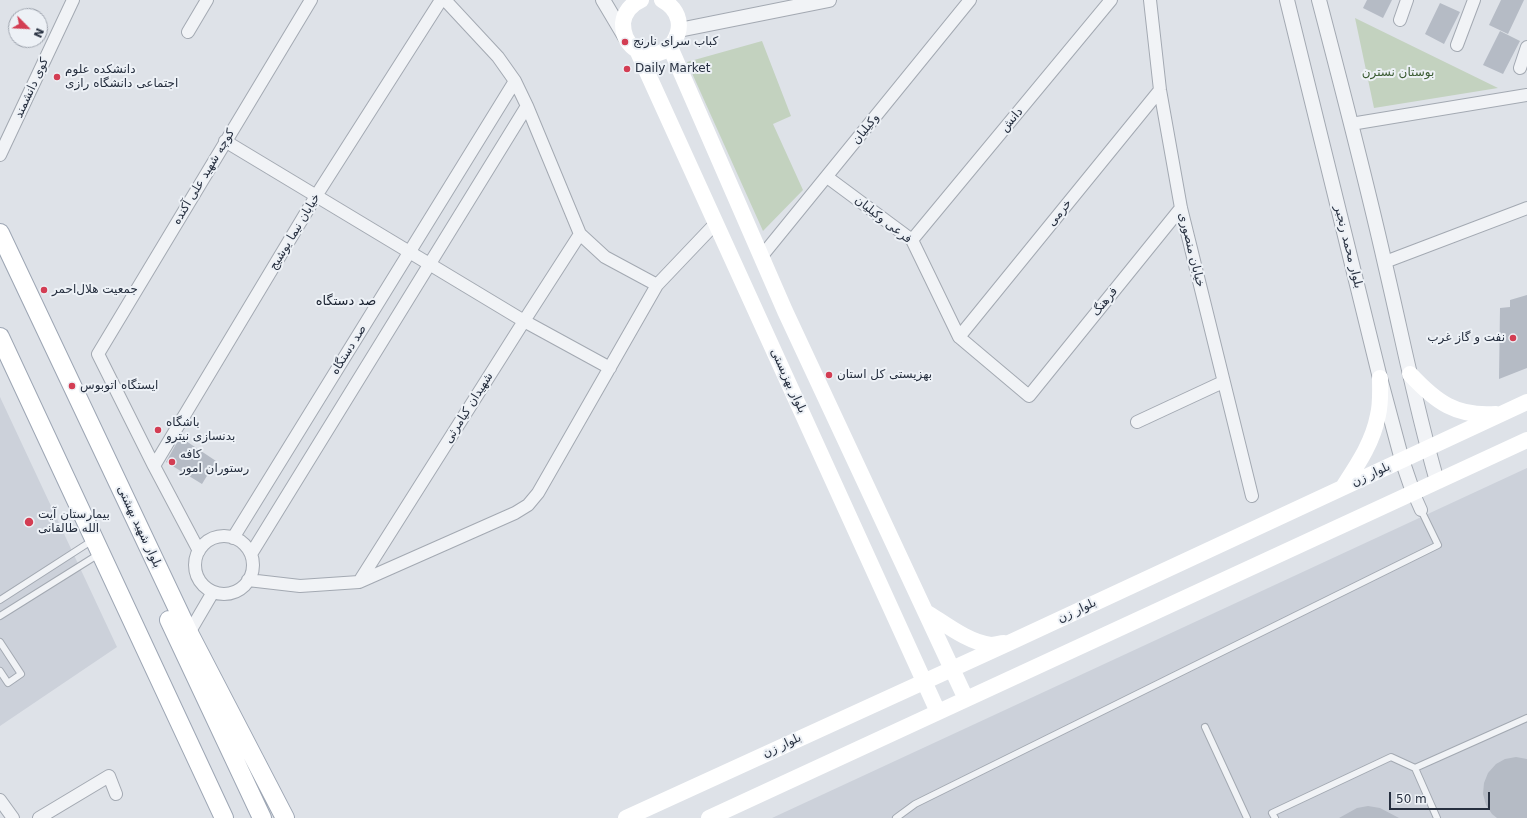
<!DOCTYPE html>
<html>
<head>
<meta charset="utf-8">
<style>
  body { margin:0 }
  #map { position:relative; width:1527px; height:818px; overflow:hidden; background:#dee2e8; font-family:"DejaVu Sans",sans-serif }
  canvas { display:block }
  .north { position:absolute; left:8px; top:8px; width:40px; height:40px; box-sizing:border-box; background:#edf1f6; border:1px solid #9da3ad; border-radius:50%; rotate:114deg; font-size:11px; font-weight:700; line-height:16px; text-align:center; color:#262f3f }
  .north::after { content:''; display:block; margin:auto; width:14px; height:18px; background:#d33d53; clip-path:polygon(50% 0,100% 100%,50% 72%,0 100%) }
  .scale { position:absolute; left:1389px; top:792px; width:101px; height:18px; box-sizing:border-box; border:2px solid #262f3f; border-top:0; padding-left:5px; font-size:12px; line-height:14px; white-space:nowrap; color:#262f3f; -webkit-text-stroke:3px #edf1f6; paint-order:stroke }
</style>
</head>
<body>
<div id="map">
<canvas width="1527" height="818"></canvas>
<div class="north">N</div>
<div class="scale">50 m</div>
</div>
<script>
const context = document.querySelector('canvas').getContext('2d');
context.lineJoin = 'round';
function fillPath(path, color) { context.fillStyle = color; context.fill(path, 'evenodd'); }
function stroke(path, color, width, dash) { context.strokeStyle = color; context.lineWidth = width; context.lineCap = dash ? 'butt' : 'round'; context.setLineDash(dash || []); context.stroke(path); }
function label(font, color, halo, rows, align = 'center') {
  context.font = font + ' "DejaVu Sans",Cairo,sans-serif'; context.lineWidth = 4; context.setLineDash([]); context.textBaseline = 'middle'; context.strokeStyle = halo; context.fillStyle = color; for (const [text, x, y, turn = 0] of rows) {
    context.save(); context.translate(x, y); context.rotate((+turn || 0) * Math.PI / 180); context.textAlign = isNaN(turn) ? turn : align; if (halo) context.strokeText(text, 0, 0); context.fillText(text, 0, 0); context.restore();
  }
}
const built = new Path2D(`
  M0 397 117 647 0 726Z
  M1527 468V818H772Z`);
const green = new Path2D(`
  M1355 18 1498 88 1374 108Z
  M762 41 791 116 773 124 803 190 763 231 687 62Z`);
const building = new Path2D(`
  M1367 0H1392L1383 18 1363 8Z
  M1501 0H1524L1508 34 1489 25Z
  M1440 3 1460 12 1444 44 1425 34Z
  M1500 31 1520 41 1503 74 1483 65Z
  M1527 295V368L1499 379 1500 308 1510 307V300Z
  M180 437 216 461 202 484 166 462Z
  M1516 757 1527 759V818H1497L1492 814 1486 805 1483 794 1484 783 1488 773 1496 764 1505 759Z
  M1368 806 1380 808 1399 818H1339L1357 808Z`);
const service = new Path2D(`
  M0 600 93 540
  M0 616 99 554
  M0 642 21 674 8 683 0 671
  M1205 727 1247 818
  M896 818 915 804 1438 545 1421 510
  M1275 818 1272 813 1391 757 1415 768
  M1437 818 1415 768 1527 718`);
const minor = new Path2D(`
  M445 0 498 57 515 81 527 106 580 234 605 257 657 285 716 223
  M1150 0 1160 90 1181 208 1252 496
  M1400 20 1407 0
  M188 32 207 0
  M1457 45 1474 0
  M1520 68 1527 47
  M1351 124 1527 95
  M225 141 524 321 610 368
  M0 155 73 0
  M827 177 912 240 959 337 1029 396 1181 208
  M912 240 1111 0
  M761 257 970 0
  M1385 262 1527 208
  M959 337 1160 90
  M1137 422 1223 382
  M154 466 316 196 441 0
  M1413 492 1421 510
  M195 565a29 29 0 1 1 58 0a29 29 0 1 1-58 0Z
  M233 538 515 81
  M199 551 154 466 98 354 311 0
  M251 554 527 106
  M248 580 300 586 359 582 515 513 528 505 538 493 657 285
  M359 582 524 321 580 234
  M189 633 213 592
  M0 800 13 818
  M39 818 109 776 116 794`);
const tertiary = new Path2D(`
  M603 0 625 37
  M1287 0 1380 378 1402 460 1413 492
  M1319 0C1342 88 1365 175 1385 264 1402 336 1416 409 1437 481
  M679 30 829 0`);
const secondary = new Path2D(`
  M641 0C631 4 624 13 623 23 623 33 626 42 634 48 664 73 701 21 662 0
  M670 47 785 311 966 699
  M637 50 938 712
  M1410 374C1436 402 1456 417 1496 414
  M1343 487C1358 464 1373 442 1378 415 1381 403 1380 390 1380 378
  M926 612C944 623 969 643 991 645 995 645 1000 643 1004 643
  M626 818 1011 642 1527 402
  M709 818 1527 440`);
const primary = new Path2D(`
  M0 233 189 633 285 818
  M0 337 224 818
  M169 620 262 818`);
const markers = [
  [625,42,4,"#d33d53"],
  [627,69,4,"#d33d53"],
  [57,77,4,"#d33d53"],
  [44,290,4,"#d33d53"],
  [1513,338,4,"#d33d53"],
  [829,375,4,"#d33d53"],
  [72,386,4,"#d33d53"],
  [158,430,4,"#d33d53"],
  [172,462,4,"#d33d53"],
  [29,522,5,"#d33d53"]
];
const poiNames = [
  ["کباب سرای نارنج",633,42],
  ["Daily Market",635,69],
  ["دانشکده علوم",65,70],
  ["اجتماعی دانشگاه رازی",65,84],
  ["جمعیت هلال‌احمر",52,290],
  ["نفت و گاز غرب",1505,338,"right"],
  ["بهزیستی کل استان",837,375],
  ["ایستگاه اتوبوس",80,386],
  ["باشگاه",166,423],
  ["بدنسازی نیترو",166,437],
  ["کافه",180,455],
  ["رستوران امور",180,469],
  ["بیمارستان آیت",38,515],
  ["الله طالقانی",38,529]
];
const parkNames = [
  ["بوستان نسترن",1398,73]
];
const streetNames = [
  ["کوی دانشمند",32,88,-65],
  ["دانش",1012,120,-50],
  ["وکیلیان",866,129,-51],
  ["کوچه شهید علی آکنده",204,177,-59],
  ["خرمی",1060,213,-51],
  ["فرعی وکیلیان",883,220,38],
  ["خیابان نیما یوشیج",295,232,-59],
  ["بلوار محمد رنجبر",1348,247,76],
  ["خیابان منصوری",1191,250,76],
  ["فرهنگ",1105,302,-51],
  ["صد دستگاه",349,350,-58],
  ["بلوار بهزیستی",788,381,65],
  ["شهیدان کیامرثی",469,408,-58],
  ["بلوار زن",1371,475,-25],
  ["بلوار شهید بهشتی",139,527,65],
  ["بلوار زن",1077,611,-25],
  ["بلوار زن",782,746,-25]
];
const neighbourhoodNames = [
  ["صد دستگاه",346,302]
];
fillPath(built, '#ccd1da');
fillPath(green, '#c3d2bf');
fillPath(building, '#b5bbc5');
stroke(service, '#a3a9b2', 8);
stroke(minor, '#a3a9b2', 14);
stroke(tertiary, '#a3a9b2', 16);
stroke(primary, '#9da6b4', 20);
stroke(service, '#f1f3f6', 6);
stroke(minor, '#f1f3f6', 12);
stroke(tertiary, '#f1f3f6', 14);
stroke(secondary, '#fff', 16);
stroke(primary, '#fff', 18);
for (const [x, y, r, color] of markers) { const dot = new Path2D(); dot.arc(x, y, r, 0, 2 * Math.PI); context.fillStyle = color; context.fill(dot); stroke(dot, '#edf1f6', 1.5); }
label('12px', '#262f3f', '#edf1f6', poiNames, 'left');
label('12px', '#3b5c33', '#edf1f6', parkNames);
label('12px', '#262f3f', '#edf1f6', streetNames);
label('13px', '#192130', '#edf1f6', neighbourhoodNames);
</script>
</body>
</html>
